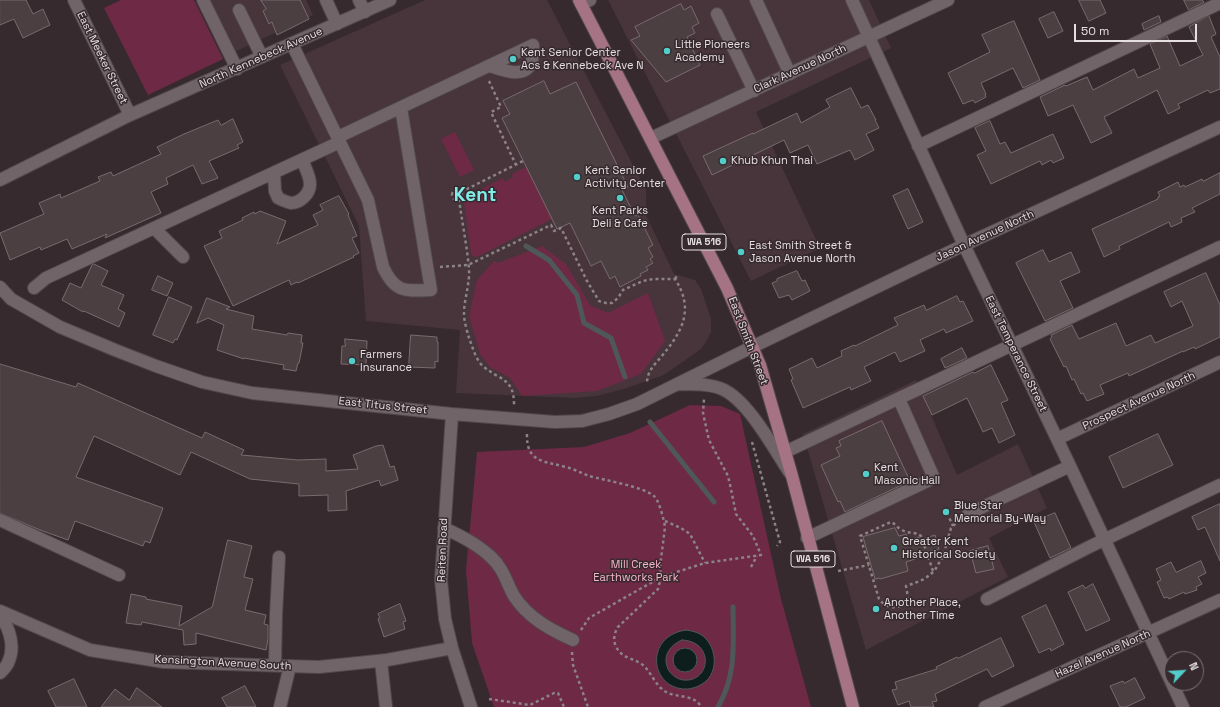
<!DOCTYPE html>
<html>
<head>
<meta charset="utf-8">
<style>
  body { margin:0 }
  #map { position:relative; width:1220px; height:707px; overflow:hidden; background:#362a2e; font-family:"Space Grotesk",sans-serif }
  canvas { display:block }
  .north { position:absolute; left:1164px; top:651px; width:40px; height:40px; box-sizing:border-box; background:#362a2e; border:1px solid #7c7276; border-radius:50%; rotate:65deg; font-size:11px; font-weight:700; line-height:16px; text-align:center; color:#e6dfe1 }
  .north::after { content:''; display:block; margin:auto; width:14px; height:18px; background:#53cdc9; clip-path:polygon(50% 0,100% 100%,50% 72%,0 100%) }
  .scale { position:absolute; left:1074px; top:24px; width:123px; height:18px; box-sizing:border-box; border:2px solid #e6dfe1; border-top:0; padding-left:5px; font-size:12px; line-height:14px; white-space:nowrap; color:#e6dfe1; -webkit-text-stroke:3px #362a2e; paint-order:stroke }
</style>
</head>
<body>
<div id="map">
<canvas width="1220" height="707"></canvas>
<div class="north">N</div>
<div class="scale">50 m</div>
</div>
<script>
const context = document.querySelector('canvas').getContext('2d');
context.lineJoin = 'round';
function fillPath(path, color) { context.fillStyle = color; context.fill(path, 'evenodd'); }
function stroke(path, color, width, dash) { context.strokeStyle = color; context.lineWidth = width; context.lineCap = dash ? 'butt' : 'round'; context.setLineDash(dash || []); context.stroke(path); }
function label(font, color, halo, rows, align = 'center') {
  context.font = font + ' "Space Grotesk",sans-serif'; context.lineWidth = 3; context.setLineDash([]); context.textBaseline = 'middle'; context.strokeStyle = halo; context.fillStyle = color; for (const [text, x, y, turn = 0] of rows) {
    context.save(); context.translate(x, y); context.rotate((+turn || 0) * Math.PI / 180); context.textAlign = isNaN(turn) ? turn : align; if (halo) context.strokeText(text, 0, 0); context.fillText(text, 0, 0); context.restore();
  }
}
const built = new Path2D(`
  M199 0H306L313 15 226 56Z
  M425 0H547L646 190V215L674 274 695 280 701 289 711 319V332L706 342 701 349 664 375 624 389 596 396 575 398 456 393 460 330 366 321 359 226 280 65Z
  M608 0H869L891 48 756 112 820 248 751 281Z
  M916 380 957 475 1018 444 1047 508 989 538 1008 577 866 650 803 434Z`);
const green = new Path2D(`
  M121 0H194L223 59 148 95 104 8Z
  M455 132 474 170 460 177 441 139Z
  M526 167 552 219 477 257 471 255 464 203 466 197 503 178 505 182 513 177 512 174Z
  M542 246 566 264 590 305 608 313 648 293 665 341 641 374 597 391 522 396 510 378 490 367 480 354 469 316 477 280 494 261 498 263Z
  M690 405 721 406 740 414 781 599 811 707H494L472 643 466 570 477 452 584 447 630 433Z`);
const water = new Path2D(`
  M686 630C692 631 698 632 703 636 715 646 718 665 709 678 704 684 696 688 688 689 650 691 643 636 686 630ZM682 640C715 641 711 683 683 680 677 679 671 675 668 669 662 656 670 645 682 640Z
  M673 660a12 12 0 1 1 24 0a12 12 0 1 1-24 0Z`);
const stream = new Path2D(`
  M526 246 549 260 577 295 584 323 611 338 625 377
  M650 422 714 502
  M718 707C737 674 733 644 733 607`);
const building = new Path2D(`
  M0 0H26L33 14 43 9 50 25 23 38 14 19 0 25Z
  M261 0H300L309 19 277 35 272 22 269 24 263 11 266 9Z
  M1079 0H1100L1106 13 1089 21Z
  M1184 0H1202L1204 2 1189 10Z
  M681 4 684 10 691 6 699 23 692 27 695 33 687 37 700 65 666 82 631 40 640 36 635 27Z
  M1054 12 1063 31 1048 38 1039 19Z
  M1159 16 1161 22 1144 30 1142 24Z
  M1209 16 1216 34 1211 37 1220 57V89L1210 93 1208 90 1178 104 1180 108 1168 114 1157 90 1104 117 1112 133 1091 143 1073 105 1048 116 1040 97 1065 85 1066 86 1087 77 1093 90 1134 69 1138 78 1160 68 1150 44 1167 36 1180 66 1203 55 1189 27Z
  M1014 21 1040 80 1023 88 1013 68 981 83 986 94H985L986 97 975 103 973 100 963 104 948 73 990 52 982 35Z
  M544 81 550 94 576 82 628 187 622 190 635 216 638 215 653 245 648 248 653 257 650 259 653 263 646 267 648 270 640 274 641 276 620 287 615 276 610 279 601 261 591 266 570 223 557 229 502 118 510 114 503 101Z
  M851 88 861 108 868 105 876 120H875L879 128 866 134 874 150 855 160 850 150 817 164 808 145 790 153 784 140 712 175 703 156 753 133V134L797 113 801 123 830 107 826 100Z
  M233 119 243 142 237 145 239 148 209 161 218 178 202 184 193 165 166 178 168 184 151 192 161 213 105 238 107 234 72 249 67 239 41 250 40 247 10 260 0 233 44 214 39 203 60 194 61 198 100 181 98 177 111 172 113 176 161 154 157 147 184 134 218 120 221 125Z
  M990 121 1000 144 1005 142 1011 153 1053 134 1064 158 1053 163 1051 160 1042 165 1040 161 991 184 977 155 986 151 975 128Z
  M1220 173V194L1192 208 1195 212 1181 218 1182 222 1171 227 1169 222 1119 246 1120 249 1104 257 1092 229 1158 199V197L1160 196 1158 192 1178 182 1180 187 1184 185 1185 187 1202 179 1203 181Z
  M908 189 923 222 908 229 893 196Z
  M339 196 349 214 348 215 357 236 352 238 359 253 353 256 354 257 298 283 297 282 291 285 289 280 233 306 204 246 222 238 219 231 243 220 242 218 254 212 255 214 260 211 286 221 277 244 318 225 313 215 323 210 320 205Z
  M1043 250 1049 262 1071 252 1080 272 1060 281 1073 308 1045 321 1016 263Z
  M94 264 108 271 101 285 124 295 118 309 125 313 119 327 84 311 83 312 62 300 70 283 81 288 92 265Z
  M797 271 802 281 805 280 810 291 792 300 789 295 779 298 772 283 777 281V279Z
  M1206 273 1220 305V337L1195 349 1194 347 1183 352V351L1129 376 1128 373 1100 385 1104 394 1087 401 1083 393 1081 394 1074 379 1072 380 1066 366 1064 367 1050 339 1052 337 1051 335 1072 325 1079 339 1116 323 1126 346 1151 335 1155 343 1193 326 1182 301 1171 307 1164 292Z
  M158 276 173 283 167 296 152 290Z
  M957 296 960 302 963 301 973 321 946 333 944 329 920 340 925 351 900 362 895 352 864 367 871 381 851 390 850 387 803 408 791 380 793 379 789 369 812 358 817 368 842 356 841 351 854 345 855 346 898 325 894 318 924 305 926 310Z
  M169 297 192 307 177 340 175 339 173 343 153 335Z
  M207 298 230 307 226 309 254 316 252 329 287 335 288 333 302 335 301 343H303L299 363H298L296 371 283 369 284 365 244 358V359L217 350 224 325 208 318 197 323Z
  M411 335 437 337V342H438V362L435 361V368L409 367Z
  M345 339 367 341 366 365 341 364 342 346H345Z
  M962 348 967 358 945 368 941 359Z
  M0 364 76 387 78 383 202 438 205 432 244 450 241 455 298 460 326 459V471L358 469 353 455 376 446 383 445 390 467 394 466 398 480 381 486 379 480 346 491 347 510 328 511V495L299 496V484L250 479 191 452 180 475 94 436 76 477 163 508 150 543 145 541 143 546 75 521 68 540 40 530 0 513Z
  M991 365 1008 400 1001 403 1015 435 999 443 992 428 983 432 967 398 932 415 923 396 973 372 974 373Z
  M882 421 910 481 845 512 840 501 838 502 821 465 840 456 836 448 841 446 839 441Z
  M1158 434 1173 465 1123 488 1109 457Z
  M1220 504V561L1205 527 1198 530 1192 517Z
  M1055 513 1071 548 1050 558 1034 522Z
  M895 528 899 536 906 534 908 540 919 537V540L935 535 939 549 923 553 924 556 906 562 908 571 880 579 879 578 875 579 863 537Z
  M228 540 252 546 244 577 253 579 245 610 266 615 264 624 268 625V639L266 650 196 633V644L184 645 183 630 142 622 141 625 126 623 131 594 146 597V599L182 606 179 626 212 607Z
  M988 546 994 569 976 573 970 551Z
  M1201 561 1206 573 1198 577 1202 584 1196 587 1197 590 1185 594 1184 592 1169 599 1168 597 1164 598 1157 582 1161 580 1156 569 1171 562 1176 572Z
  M1093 584 1110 620 1086 631 1068 592 1083 585 1085 588Z
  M400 604 406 621 403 622 405 629 384 637 378 619 380 618 378 614Z
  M1046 605 1064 644 1051 651 1050 648 1039 653 1022 617Z
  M1001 638 1014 666 992 677 987 669 935 694 937 701 932 702 934 707H911L909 701 898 705 892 690 897 689 895 682 937 669 936 667 957 657 958 658Z
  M1135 678 1145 698 1126 707H1120L1110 686 1123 681 1124 683Z
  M74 679 87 707H56L48 691Z
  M245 686 256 707H227L222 698Z
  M137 688 162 707H101L115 689 129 700Z`);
const path = new Path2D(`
  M489 81 501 107 491 112 516 165
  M452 195a5 5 0 1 1 10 0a5 5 0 1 1-10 0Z
  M461 192 523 161
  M459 199C462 222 467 246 469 269 470 284 464 299 464 314 464 321 467 331 469 338 473 348 476 361 484 367 501 381 514 378 514 405
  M440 267 468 265 551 225 554 231 561 228 587 281 599 301 606 303H612L618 298 623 290 643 281 653 279H675C695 310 682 332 661 357 654 365 647 372 647 383
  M675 279 678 274
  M527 434C526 463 545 461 566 467 574 469 581 473 589 476 604 480 644 487 654 496 659 500 664 520 665 527L660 567 661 577 658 589 618 627C615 632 613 638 615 644 621 661 637 657 646 668 652 675 657 687 666 692 677 698 695 694 701 707
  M752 442 780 542 777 546
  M947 513 953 526
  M665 521 681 528 690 534 705 563
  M751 567 757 556
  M838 571 869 565
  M933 571 921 536C914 531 908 534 902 530 897 528 896 524 891 522L860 536 879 599C886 609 902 611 908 598L906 586C918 582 927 579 935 570L943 556 951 528 958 521
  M581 630 589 618 661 577 705 563 761 555 753 536 736 514 731 489 728 476 709 440 703 413 704 399
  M572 652 573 665 588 707
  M489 699 530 705 554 693H558L564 707`);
const minor = new Path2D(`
  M74 0 130 115
  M203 0 237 69
  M326 0 337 24
  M359 0 365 12
  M756 0 790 74
  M852 0 964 245 1070 466 1183 707
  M581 4 590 0
  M239 10 262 57
  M717 14 754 91
  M292 44 368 200 383 267C395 293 405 291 431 290L401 108
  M490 66C502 70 526 80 532 61 533 56 533 50 533 45
  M338 137 533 45
  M651 138 948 0
  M918 146 1220 3
  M274 173 275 191 278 198C282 200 286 202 291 203 300 203 310 194 310 184 310 176 305 167 302 160
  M0 180 130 115 390 0
  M154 228 183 257
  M0 287 11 299 60 327 115 350 156 366 202 382 252 393 452 414 555 422 582 421 609 414 637 404 752 347 964 245 1220 127
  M34 288 46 278 340 142
  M679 384C693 385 709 383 722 389 748 400 774 449 790 473
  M452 414 441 580 445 619 452 648 471 707
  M1057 439 1220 362
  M785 452 1220 247
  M968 514 1070 466
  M0 520 119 575
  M444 528C461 536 477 544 491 557 504 569 506 582 514 596 528 618 551 630 573 640
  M807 538 934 478 899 399
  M987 599 1091 546 1220 485
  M0 611 90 650 164 662 319 667 387 660 452 648
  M0 614C9 628 16 646 8 663 6 667 3 670 0 673
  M381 661 386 707
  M275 665 276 615 279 557
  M280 707 290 666
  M985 707 1220 600`);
const major = new Path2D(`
  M579 0 727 288 760 365 792 476 853 707`);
const markers = [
  [667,51,4,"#53cdc9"],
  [513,59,4,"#53cdc9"],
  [723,161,4,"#53cdc9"],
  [577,177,4,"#53cdc9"],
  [620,198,4,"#53cdc9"],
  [741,252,4,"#53cdc9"],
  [352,361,4,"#53cdc9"],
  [866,474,4,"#53cdc9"],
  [946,512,4,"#53cdc9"],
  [894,548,4,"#53cdc9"],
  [876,609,4,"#53cdc9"]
];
const shields = [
  [704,242,44],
  [813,559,44]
];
const shieldNames = [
  ["WA 516",704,242],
  ["WA 516",813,559]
];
const poiNames = [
  ["Little Pioneers",675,45],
  ["Academy",675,58],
  ["Kent Senior Center",521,53],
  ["Acs & Kennebeck Ave N",521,66],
  ["Khub Khun Thai",731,161],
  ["Kent Senior",585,171],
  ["Activity Center",585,184],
  ["Kent Parks",620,211,"center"],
  ["Deli & Cafe",620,224,"center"],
  ["East Smith Street &",749,246],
  ["Jason Avenue North",749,259],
  ["Farmers",360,355],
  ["Insurance",360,368],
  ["Kent",874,468],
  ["Masonic Hall",874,481],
  ["Blue Star",954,506],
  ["Memorial By-Way",954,519],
  ["Greater Kent",902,542],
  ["Historical Society",902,555],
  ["Another Place,",884,603],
  ["Another Time",884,616]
];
const streetNames = [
  ["East Meeker Street",102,58,64],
  ["North Kennebeck Avenue",261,58,-24],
  ["Clark Avenue North",800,69,-25],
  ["Jason Avenue North",985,236,-25],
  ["East Smith Street",748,341,69],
  ["East Temperance Street",1016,354,64],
  ["Prospect Avenue North",1139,401,-25],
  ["East Titus Street",383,406,6],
  ["Reiten Road",443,550,-88],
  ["Hazel Avenue North",1103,654,-24],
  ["Kensington Avenue South",223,663,3]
];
const parkNames = [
  ["Mill Creek",636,565],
  ["Earthworks Park",636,578]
];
const townNames = [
  ["Kent",475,196]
];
fillPath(built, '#47353b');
fillPath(green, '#6e2945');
fillPath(water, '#0e1e1d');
stroke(water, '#4f5858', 1);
stroke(stream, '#4f5858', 5);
fillPath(building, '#4b3f42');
stroke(building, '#786b6f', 1);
stroke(minor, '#51484b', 14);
stroke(major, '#51484b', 14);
stroke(path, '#8c8386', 2.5, [3, 3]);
stroke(minor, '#716468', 12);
stroke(major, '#a57384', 12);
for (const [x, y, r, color] of markers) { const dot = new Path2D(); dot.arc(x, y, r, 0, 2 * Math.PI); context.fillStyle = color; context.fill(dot); stroke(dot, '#362a2e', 1.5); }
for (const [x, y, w] of shields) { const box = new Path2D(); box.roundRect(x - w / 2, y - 8, w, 16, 3); context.fillStyle = '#362a2e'; context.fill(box); stroke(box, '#e6dfe1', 1); }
label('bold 10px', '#e6dfe1', null, shieldNames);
label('11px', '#e6dfe1', '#362a2e', poiNames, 'left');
label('11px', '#e6dfe1', '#362a2e', streetNames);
label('11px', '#f8b5cb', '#362a2e', parkNames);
label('bold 19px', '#81ede9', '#362a2e', townNames);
</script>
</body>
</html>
